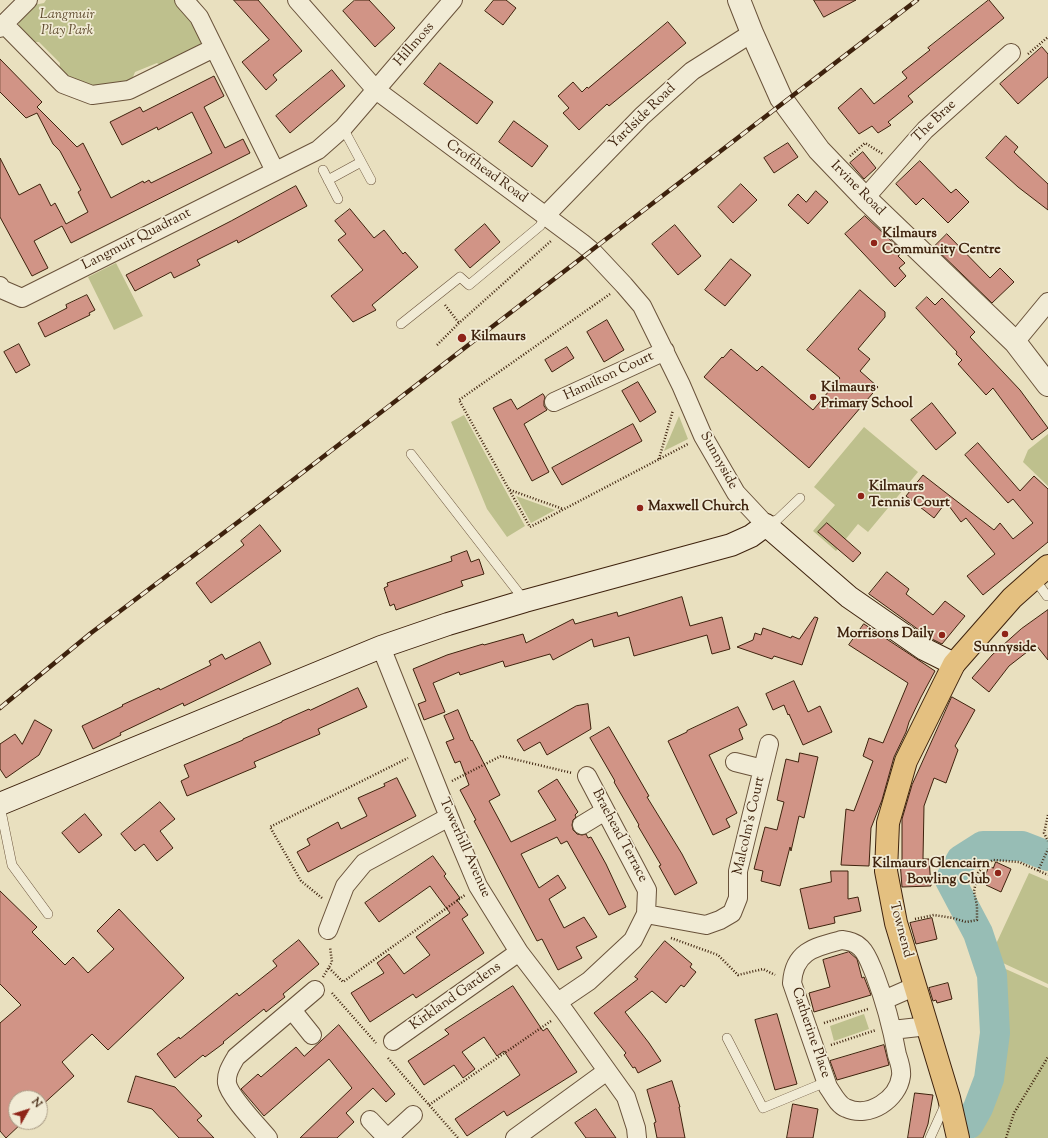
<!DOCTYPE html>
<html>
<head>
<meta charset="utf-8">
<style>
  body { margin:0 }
  #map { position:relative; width:1048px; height:1138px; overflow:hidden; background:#e9e0bf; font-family:"Sorts Mill Goudy",serif }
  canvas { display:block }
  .north { position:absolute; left:8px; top:1090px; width:40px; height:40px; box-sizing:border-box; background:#f1ebd5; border:1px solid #a99b85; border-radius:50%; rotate:51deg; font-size:11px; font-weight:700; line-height:16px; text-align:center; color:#3e220d }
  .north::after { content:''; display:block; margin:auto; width:14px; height:18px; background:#8f2418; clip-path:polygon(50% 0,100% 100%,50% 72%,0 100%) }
</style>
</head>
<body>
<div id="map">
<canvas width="1048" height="1138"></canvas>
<div class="north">N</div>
</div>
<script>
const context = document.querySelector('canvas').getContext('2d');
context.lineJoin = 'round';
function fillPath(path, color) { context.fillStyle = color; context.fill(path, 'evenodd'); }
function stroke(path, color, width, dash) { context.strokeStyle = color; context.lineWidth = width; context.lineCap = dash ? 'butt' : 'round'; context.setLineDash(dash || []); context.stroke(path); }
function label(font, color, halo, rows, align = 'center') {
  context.font = font + ' "Sorts Mill Goudy",serif'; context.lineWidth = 3.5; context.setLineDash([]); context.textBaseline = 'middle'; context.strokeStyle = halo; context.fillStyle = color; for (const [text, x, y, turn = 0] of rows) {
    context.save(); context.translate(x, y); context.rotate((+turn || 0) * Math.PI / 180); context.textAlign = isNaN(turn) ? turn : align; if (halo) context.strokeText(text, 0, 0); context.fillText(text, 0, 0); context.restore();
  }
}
const green = new Path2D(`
  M46 0H177L206 47 162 67 157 63 135 72 131 82 93 87 74 82 59 70 60 63 39 42H32L19 29V19L34 5 44 3Z
  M116 263 143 316 114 330 88 277Z
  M464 415 525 526 507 537 487 509 451 422Z
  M679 416 688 439 664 451Z
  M864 427 918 472 868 532 858 524 836 551 813 531 835 505 814 487Z
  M1048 434V486L1023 462 1028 450Z
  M516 496 555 510 531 523Z
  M1029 873 1048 881V984L990 957Z
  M999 966 1048 988V1138H975L977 1122 991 1097 1006 1024Z
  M864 1014 869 1029 834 1041 830 1026Z`);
const river = new Path2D(`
  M969 1124 978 1108 989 1079 995 1033 992 975 978 933 950 880 961 860 983 846H1022L1048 856`);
const building = new Path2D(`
  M234 0H258L302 51 273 75 277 80 266 90 242 62 269 40Z
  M355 0H369L395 28 375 47 343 11Z
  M494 0H506L516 8 503 25 485 11Z
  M814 0H856L824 17Z
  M989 0 1004 18 908 96 913 102 888 122 891 125 878 133 872 126 859 134 838 108 861 88 874 104 907 78 902 72 930 50 928 48Z
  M668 22 686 43 609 106 607 104 579 130 563 113 569 108 558 96 573 82 582 92 587 87 588 88Z
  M1042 47 1048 54V77L1018 104 1000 84Z
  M0 59 42 102 37 107 77 147 83 143 111 198 143 181 144 183 149 180 151 183 212 153 192 112 158 130 157 127 122 145 110 122 140 107 143 112 214 76 224 96 204 107 225 148 243 139 250 153 71 243 62 226 34 241 48 268 32 276 0 217V158L19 195 40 184 51 206 55 203 66 224 88 212 78 192 81 190 60 151 53 144 37 113 26 118 0 92Z
  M440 63 493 102 477 124 424 84Z
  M332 70 345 86 290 133 276 116Z
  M514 121 548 146 532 167 499 142Z
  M1006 136 1018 147 1014 152 1048 184V210L1018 187 986 158Z
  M788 143 798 157 774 173 764 158Z
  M863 152 876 168 864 179 850 163Z
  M920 161 951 193 956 189 969 202 948 223 923 198 916 205 896 184Z
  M741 184 757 200 733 223 718 207Z
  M296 186 307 206 238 243 237 240 197 260 200 265 174 278 171 272 135 291 126 275 231 221Z
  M816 191 828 202 808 224 788 205 798 194 806 202Z
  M350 209 374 238 384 230 403 254 405 252 418 267 372 305 376 310 353 322 331 296 363 270 338 240 346 234 335 221Z
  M865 216 903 252 898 256 905 263 899 268 906 276 895 287 845 234Z
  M485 224 500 242 470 268 455 250Z
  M675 225 701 256 678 275 652 244Z
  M947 234 990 278 1000 268 1014 282 992 303 934 247Z
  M731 259 751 275 725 306 705 290Z
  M860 290 885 312V317L858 349 870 359 860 371 878 387 809 468 704 377 722 357 723 358 731 349 757 371 762 366 813 410 840 378 807 350Z
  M87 295 95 310 89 313 90 315 45 337 38 323 67 308 66 305Z
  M927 297 935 305 942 298 975 332 970 337 1020 390 1048 428 1032 440 993 388 986 395 958 364 962 360 956 354 957 352 916 308Z
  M607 320 624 350 604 362 587 332Z
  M19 344 30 365 16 373 4 352Z
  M567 347 574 358 552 372 545 360Z
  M638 382 656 412 640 422 622 391Z
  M543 394 545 397 544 401V406L547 410 524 424 549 472 532 481 493 408 511 399 517 409Z
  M932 403 956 433 936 450 911 420Z
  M633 424 642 441 562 485 552 468Z
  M978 443 1020 491 1034 476 1048 489V542L983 595 967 576 995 554 966 518 961 522 946 502 934 518 906 496 923 475 994 530 1000 523 1013 539 1033 523 1013 499 1008 503 965 455Z
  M827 523 861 553 853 562 818 532Z
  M260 525 281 551 211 603 196 583 244 545 241 541Z
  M467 551 471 562 479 559 484 574 461 581 463 586 396 610 394 604 390 606 384 588 388 586 387 583 452 561 451 557Z
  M887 572 909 589 906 594 933 615 945 601 965 616 942 644 930 638 869 594Z
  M682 597 690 626 722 617 730 649 712 654 707 635 634 656 629 637 594 647 592 639 553 660 550 654 505 667 503 661 460 675 459 672 433 683 445 712 424 720 418 704 426 701 413 669 447 655 483 644 484 645 523 634 526 643 573 619 575 624 617 612 618 616Z
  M1048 610V660L1036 645 1009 666 989 692 972 678 992 655 1021 629Z
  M815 617 818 618 802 665 774 656 772 659 737 647 753 640 755 633 761 635 763 628 791 638 792 636 799 639Z
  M864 624 935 671 921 697 909 722 906 732 894 757 882 800 871 828 869 866 841 865 846 809 854 811 873 761 863 756 869 738 883 743 908 683 849 645Z
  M260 642 271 664 184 706 183 703 120 733 121 735 93 749 82 726 123 706 122 705 159 688 160 690 211 665 209 661 222 654 225 659Z
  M794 681 808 712 820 706 832 732 803 745 789 714 788 715 784 705 773 710 766 694Z
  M358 688 367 707 318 729 320 734 254 762 256 767 187 796 181 781 189 777 184 765 243 740V739L282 722V721L309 709 310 710Z
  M952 697 975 710 955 746 958 750 946 783 934 778 924 806 923 859H929L931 886 902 887 900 861H902V819L912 785Z
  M588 704 591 729 547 755 540 742 524 751 517 740 576 706Z
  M738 707 747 725 739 729 743 739 709 755 737 813 726 819 730 827 713 835 668 741 687 732V731Z
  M458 710 471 741 472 740 500 795 489 801 511 842 556 820 538 791 557 779 578 812 575 815 576 817 573 820 572 825 573 830 577 834 582 835 586 834 588 838 591 837 606 864 626 907 609 915 567 841 561 844 557 837 521 854 539 888 558 875 566 888 549 899 564 928 584 917 597 937 576 947 582 958 558 970 542 939 537 941 474 821 476 820 460 790 469 785 460 761 455 763 446 742 454 739 444 716Z
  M35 720 52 730 39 755 6 778 0 769V744L15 734 22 744Z
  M609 727 649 796 647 797 682 854 697 883 675 895 659 866 661 865 638 826 639 825 614 782 615 781 590 738Z
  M800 753 818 757 804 818 799 816 791 851 790 847 780 886 761 881 763 871 754 869 765 827 777 830 784 802 777 800 786 759 798 762Z
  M397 778 416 816 308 872 297 852 310 845 307 839 338 822 341 829 367 816 358 798 385 786 384 784Z
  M160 802 175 819 160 831 173 848 157 861 144 844 135 851 121 834Z
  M85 814 102 835 79 853 62 833Z
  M433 856 446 874 444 876 460 898 457 900 468 915 462 919 484 953 416 998 413 994 370 1022 351 993 384 973 377 963 389 954 404 974 430 955 416 937 450 913 430 886 379 922 365 903Z
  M996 862 1011 869 1001 892 986 885 988 880 984 879 989 866 993 868Z
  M831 871H848V899L858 897 861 911 834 917 835 923 809 929 800 889 831 882Z
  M0 891 37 927 32 932 65 965 73 957 88 973 114 949 97 931 119 909 184 978 108 1050 92 1034 62 1062 74 1076 40 1107V1098H16V1122H23L6 1138 0 1131V1023L21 1005 0 984Z
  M932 918 937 939 916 944 910 923Z
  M299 940 319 964 283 994 285 997 266 1012 264 1009 223 1042 224 1043 205 1057 203 1055 175 1078 157 1054 179 1037 180 1039 237 993 239 996 277 966 273 961Z
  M665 941 692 964 690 967 696 972 684 987 681 985 666 1003 652 991 625 1012 649 1043 661 1061 638 1073 635 1067 633 1068 624 1055 626 1053 594 1013 638 979 635 977Z
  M849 952 857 959 862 978 864 977 871 995 814 1012 809 993 830 987 823 960Z
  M948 983 952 999 937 1003 936 1000 933 1001 929 988Z
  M513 986 543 1031 547 1028 577 1072 507 1116 504 1111 467 1136 455 1119 520 1075 504 1051 497 1056 484 1037 462 1052 475 1069 463 1078 454 1065 424 1085 408 1061 449 1034 445 1030Z
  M777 1014 797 1084 775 1090 755 1020Z
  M339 1025 395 1094 386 1102 373 1088 346 1113 354 1122 337 1138H300L352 1088 329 1059 264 1116 241 1089 258 1074 261 1077 296 1047 304 1056Z
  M884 1045 889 1065 837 1080 830 1061Z
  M136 1076 175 1087 202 1116 197 1120 214 1138H179L152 1109 128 1102Z
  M672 1081 680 1107H679L685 1138H657L654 1123 656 1122 647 1090Z
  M915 1093 933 1095 928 1124 923 1138H908Z
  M793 1104 818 1109 813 1138H787Z
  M596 1109 616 1138H586L575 1123Z`);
const path = new Path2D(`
  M1028 54 1048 37
  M850 156 865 143 883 154
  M610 294 459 400 530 527 688 444
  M445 305 459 323
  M437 345 459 323 551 241
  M659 459 673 410
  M510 490 563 509
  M452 781 501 756 572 773
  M1048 815 1044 833 1048 841
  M1038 871 1048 849
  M322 898 301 881 270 827 408 758
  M915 919 934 915 953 918 966 922 977 920V906L974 891 978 873 985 865 993 860 1019 862 1048 875
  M671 938 718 955 738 975 763 969 775 975
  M329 968 343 982 465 895
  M323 977 332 962 330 947
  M332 993 376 1043
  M824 1023 868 1009
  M831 1045 876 1030
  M388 1058 458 1138
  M429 1105 551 1021
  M1006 1138 1014 1113 1048 1057`);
const service = new Path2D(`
  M343 128 371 180
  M323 170 338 199
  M328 180 361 162
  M401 324 460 277 469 285 540 226 546 215
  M411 454 525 601
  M766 525 778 519 800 498
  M1034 578 1047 596
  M0 806 12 865 48 914
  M727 1038 763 1108 826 1082
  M930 1138 946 1103`);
const minor = new Path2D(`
  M184 0 199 17 275 171
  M297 0 376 90 582 243 594 253 624 285 642 306 681 385 703 436 736 493 766 525
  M4 24 63 84 92 95 129 90 214 48
  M0 28 28 0
  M865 198 925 130 1011 53
  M546 215 642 116 692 71 752 33
  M0 286 1 289 22 298 318 150 343 128 453 0
  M1015 342 1048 302
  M554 402 665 351
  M381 647 449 817 478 886 519 952 565 1012 626 1097 636 1128 637 1138
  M735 762 763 769
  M582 825 605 811
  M646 914 706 925 720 920 732 913 738 898V871L769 744
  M328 930 345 886 364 863 449 817
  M842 940C849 941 855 942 861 948 868 955 871 966 875 975 885 1001 892 1027 897 1055 899 1061 902 1069 901 1076 898 1099 869 1119 846 1108 838 1105 833 1094 828 1087L792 983C794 951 815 947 842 940Z
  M884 1000 916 986
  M558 1002 589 981 633 940 646 914 647 890 587 776
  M292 1010 312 1035
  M892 1030 928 1026
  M393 1041 519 952
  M370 1120 387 1138
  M268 1138C259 1127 229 1096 227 1083 226 1073 231 1066 236 1057L315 990
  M388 1138 413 1115
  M515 1138 607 1071`);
const tertiary = new Path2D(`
  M739 0 752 33 781 98 819 150 865 198 1015 342 1048 385`);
const secondary = new Path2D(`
  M0 804 381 647 448 624 525 601 731 545 751 536 766 525 849 597 924 649 954 664`);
const primary = new Path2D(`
  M958 1138 949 1098 896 923 886 871 888 823 906 761 954 664 1012 598 1048 566`);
const rail = new Path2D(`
  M0 708 91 633 250 513 917 0`);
const markers = [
  [874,243,4,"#8f2418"],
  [462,338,5,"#8f2418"],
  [813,397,4,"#8f2418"],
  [861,496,4,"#8f2418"],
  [640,508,4,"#8f2418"],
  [1005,634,4,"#8f2418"],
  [942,635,4,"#8f2418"],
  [998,873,4,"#8f2418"]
];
const parkNames = [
  ["Langmuir",67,16],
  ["Play Park",67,32]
];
const streetNames = [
  ["Hillmoss",415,45,-49],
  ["Yardside Road",643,117,-44],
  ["The Brae",935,122,-44],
  ["Crofthead Road",486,172,36],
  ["Irvine Road",857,189,45],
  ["Langmuir Quadrant",137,240,-27],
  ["Hamilton Court",609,377,-25],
  ["Sunnyside",718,461,61],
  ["Malcolm's Court",750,826,-77],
  ["Braehead Terrace",619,836,62],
  ["Towerhill Avenue",464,848,66],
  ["Townend",900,930,75],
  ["Kirkland Gardens",456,997,-35],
  ["Catherine Place",810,1033,71]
];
const poiNames = [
  ["Kilmaurs",882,235],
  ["Community Centre",882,251],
  ["Kilmaurs",471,338],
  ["Kilmaurs",821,389],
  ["Primary School",821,405],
  ["Kilmaurs",869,488],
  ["Tennis Court",869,504],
  ["Maxwell Church",648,508],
  ["Morrisons Daily",934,635,"right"],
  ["Sunnyside",1005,649,"center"],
  ["Kilmaurs Glencairn",990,865,"right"],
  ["Bowling Club",990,881,"right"]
];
fillPath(green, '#bec08d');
stroke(river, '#97bdb5', 30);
fillPath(building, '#d19486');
stroke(building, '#3e220d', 1);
stroke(service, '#69523a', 10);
stroke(minor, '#69523a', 20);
stroke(tertiary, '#69523a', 24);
stroke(secondary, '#3e220d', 24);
stroke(primary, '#3e220d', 24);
stroke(path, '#3e220d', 2.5, [1, 2]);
stroke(service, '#f1ebd5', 9);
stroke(minor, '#f1ebd5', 18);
stroke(tertiary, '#f1ebd5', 22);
stroke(secondary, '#f1ebd5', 22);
stroke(primary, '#e4c080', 22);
stroke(rail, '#3e220d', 4.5);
stroke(rail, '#f1ebd5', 3, [9]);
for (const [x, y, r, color] of markers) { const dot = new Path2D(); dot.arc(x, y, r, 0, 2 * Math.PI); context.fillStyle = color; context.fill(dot); stroke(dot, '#f1ebd5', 1.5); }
label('italic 14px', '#5e4a2d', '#f1ebd5', parkNames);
label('14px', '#3e220d', '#f1ebd5', streetNames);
label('bold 14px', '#3e220d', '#f1ebd5', poiNames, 'left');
</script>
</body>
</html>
